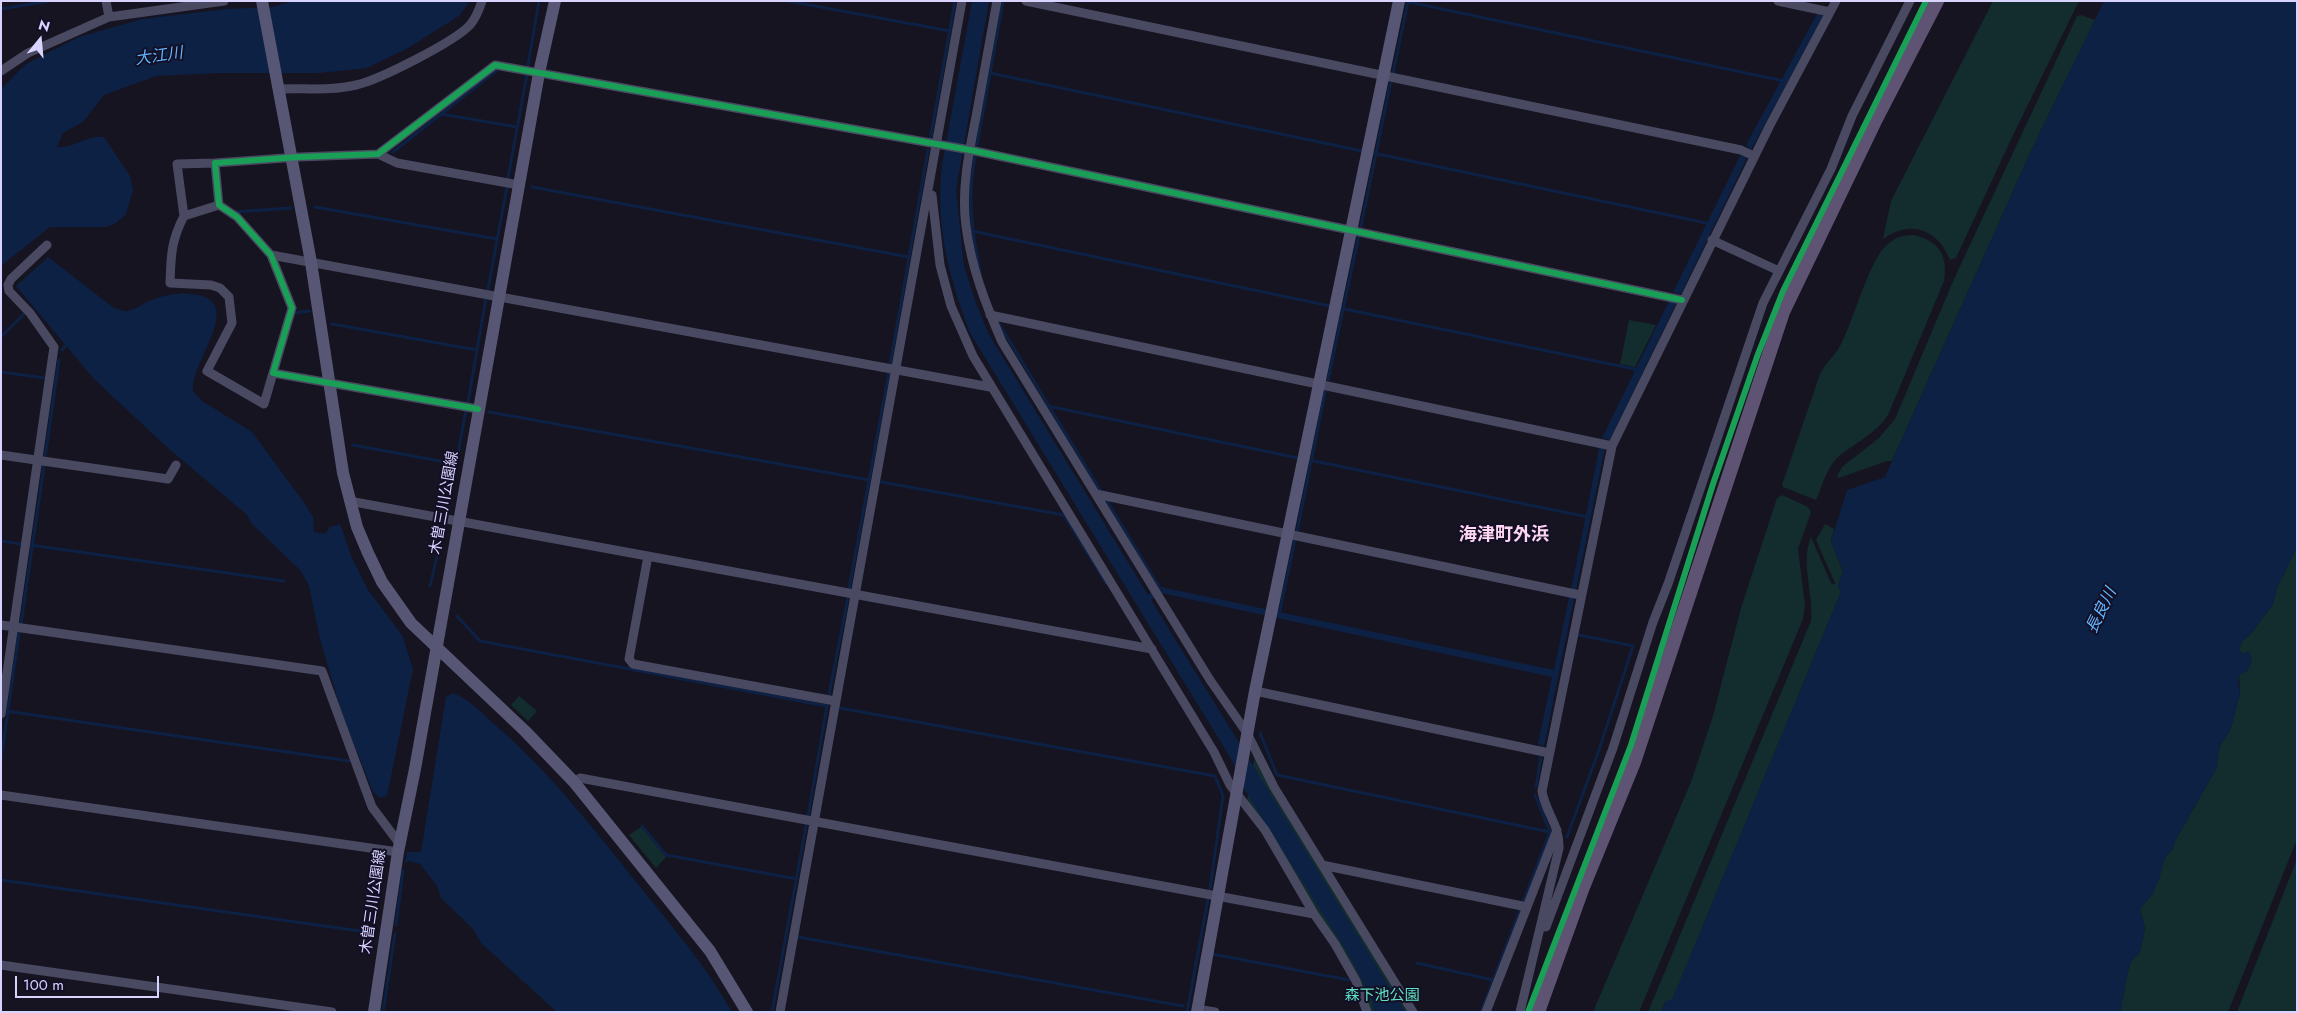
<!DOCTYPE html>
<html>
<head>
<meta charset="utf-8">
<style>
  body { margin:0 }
  #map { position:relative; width:2298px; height:1013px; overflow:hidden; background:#161421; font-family:Jost,sans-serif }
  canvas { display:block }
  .frame { position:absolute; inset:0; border:2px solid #d9d4ff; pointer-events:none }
  .north { position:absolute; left:15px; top:15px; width:50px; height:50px; -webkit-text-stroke:4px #130f26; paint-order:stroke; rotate:17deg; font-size:14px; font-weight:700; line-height:20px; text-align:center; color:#d9d4ff }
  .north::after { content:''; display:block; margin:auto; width:18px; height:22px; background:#d9d4ff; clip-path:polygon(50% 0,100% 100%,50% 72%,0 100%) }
  .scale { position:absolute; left:15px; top:976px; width:144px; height:22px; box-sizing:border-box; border:2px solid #d9d4ff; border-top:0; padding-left:6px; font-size:15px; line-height:18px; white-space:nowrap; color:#d9d4ff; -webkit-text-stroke:4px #130f26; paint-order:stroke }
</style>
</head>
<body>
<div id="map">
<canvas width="2298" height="1013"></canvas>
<div class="frame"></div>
<div class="north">N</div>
<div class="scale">100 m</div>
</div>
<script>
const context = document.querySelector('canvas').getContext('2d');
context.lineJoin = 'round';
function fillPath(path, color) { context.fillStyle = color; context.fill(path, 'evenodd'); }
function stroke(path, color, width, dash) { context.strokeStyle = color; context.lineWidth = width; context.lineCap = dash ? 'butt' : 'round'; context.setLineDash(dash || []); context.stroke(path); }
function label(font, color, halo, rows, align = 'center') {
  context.font = font + ' Jost,"Noto Sans JP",sans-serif'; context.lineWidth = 4; context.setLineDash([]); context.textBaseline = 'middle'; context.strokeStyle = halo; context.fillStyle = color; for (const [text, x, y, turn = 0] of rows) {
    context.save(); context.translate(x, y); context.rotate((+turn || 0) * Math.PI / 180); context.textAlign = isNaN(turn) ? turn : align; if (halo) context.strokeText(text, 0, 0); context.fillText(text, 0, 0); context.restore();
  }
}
const green = new Path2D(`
  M1993 1H2079L2014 133 1956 258 1950 260C1938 229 1910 219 1883 239L1891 201Z
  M2081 15 2095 20 2032 149 1892 461H1887L1839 478 1837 476 1842 467 1879 438 1895 419 1954 279 2077 16Z
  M1915 235C1940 242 1948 256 1944 281L1888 415C1876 434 1854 443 1837 458 1826 469 1822 487 1816 500L1783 487 1782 485 1820 374C1826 362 1837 354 1842 342 1854 319 1869 260 1887 245 1895 237 1904 235 1915 235Z
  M1629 320 1656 325 1635 367 1620 364Z
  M1782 495 1808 507 1811 512 1798 549 1805 605 1803 619 1639 1012H1593L1691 782 1713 716 1741 608 1777 498Z
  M1825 524 1834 529 1831 541 1843 572 1838 586 1841 592 1672 1001H1666L1661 1012H1648L1811 621C1814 593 1800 563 1811 537L1831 583 1834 585 1835 583 1816 540Z
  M2297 547V839L2228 1012H2120L2128 971 2131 961 2140 952 2145 929 2140 909 2153 893 2164 859 2173 848 2175 841 2216 769 2220 746 2230 730 2240 694 2239 675 2248 670 2247 652 2243 654 2239 650 2242 641 2250 635 2273 604 2277 588Z
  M519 696 537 711 528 721 511 705Z
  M1255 755 1410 1012H1371L1318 913 1247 800Z
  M641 827 666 857 656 868 629 835Z
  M2297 859V1012H2237Z`);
const water = new Path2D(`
  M293 1H470L459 16 408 48 367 68 319 73H219L156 76 104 95 83 122 63 133 57 147C74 149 86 135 104 137L130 176 133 190 126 214 116 223 107 227H50L1 266V89L26 64 79 37 142 19 227 9 273 7Z
  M972 1H989L956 190 964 266 976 303 988 333 1148 595 1158 587H1161L1554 670 1569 597 1574 598 1544 747 1538 744 1552 677 1161 593 1151 600 1405 1012H1374L1371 998 1350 957 1244 789 1233 762 970 333C949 277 935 226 942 165Z
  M2104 1H2297V547L2277 588 2273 604 2250 635 2242 641 2239 650 2243 654 2249 651 2252 661 2248 670 2239 675 2238 682 2240 694 2230 730 2220 746 2216 769 2175 841 2173 848 2164 859 2160 877 2153 893 2140 909 2145 929 2140 952 2131 961 2128 971 2120 1012H1661L1666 1001 1672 1000 1841 592 1838 586 1843 571 1831 541 1847 490 1885 477 2032 149Z
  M1818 12 1823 16 1751 150 1746 145Z
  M1741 154 1747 158 1681 294 1673 292Z
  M48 257 114 308C118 309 124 312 128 311 136 309 143 304 149 301 162 296 177 292 191 294 249 299 190 361 193 391L202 401 252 432 303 501 313 517 314 532 325 534 330 527 340 524 352 558 368 590 402 635 413 669 387 796 380 798 373 792 342 714 320 639 309 586 301 571 252 524 246 514 168 448 94 379 16 286Z
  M1670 299 1676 304 1610 440 1602 438Z
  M1600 444 1605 448 1576 590H1571Z
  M453 693C469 699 482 713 495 725 549 771 593 828 637 883 671 925 706 966 732 1012H557L482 944 473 929 441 898 437 886 420 864 410 861 405 863 407 852H421L446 697Z`);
const stream = new Path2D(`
  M788 1 950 31
  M1404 1 1784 81
  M1 9 50 1
  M528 65 539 1
  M496 71 441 114 517 127
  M990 73 1362 151
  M1393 73 1408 2
  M930 140 955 1
  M977 145 1003 2
  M393 152 441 114
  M1373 153 1711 224
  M975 158C967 196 972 233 980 271
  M508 178 527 74
  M532 187 909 257
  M315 207 497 239
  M234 212 291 208
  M1361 226 1391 81
  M972 231 1330 306
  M488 289 507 187
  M1340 308 1639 370
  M293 315 294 313 309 311
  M998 322 1100 490
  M332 324 477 350
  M1 337 24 314
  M62 350 66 345
  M890 365 928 150
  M1 372 45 378
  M1328 380 1359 235
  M468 402 486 298
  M1048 406 1298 458
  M489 412 869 480
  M353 445 456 464
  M45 458 59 360
  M1309 460 1588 517
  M881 482 1064 515 1106 583
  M1107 501 1161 590
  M447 514 466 410
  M1297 532 1326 388
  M1 541 21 544
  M30 545 284 581
  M430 586 445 523
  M849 589 889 372
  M1279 615 1295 540
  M457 616 480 641 827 706
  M21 624 44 466
  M829 695 848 597
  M840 708 1215 776 1223 796 1210 889
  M6 711 349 761
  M1260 733 1277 775 1550 832
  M1 760 19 633
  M1536 787 1541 756
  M808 816 827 706
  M642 826 666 855 797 879
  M1567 837 1599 750 1633 646 1579 635
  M1 880 374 933
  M1523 902 1550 832 1535 795
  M396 925 403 871
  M798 937 1183 1006
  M1212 954 1349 980
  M1417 963 1493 980
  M383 1012 395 934
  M772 1012 806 826
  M1187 1012 1208 899
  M1481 1012 1520 910`);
const street = new Path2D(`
  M106 1 109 17
  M997 1C990 40 983 78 976 117 969 152 961 190 966 226 971 267 986 305 1002 342L1210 680 1247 733 1274 787 1413 1012
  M1026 1 1741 150 1754 156
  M1778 1 1830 12
  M1 71 28 53 109 17 224 1
  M279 89C304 88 331 91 356 85 379 80 454 42 470 25 476 18 479 10 482 1
  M378 154 397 163 519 185
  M932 195 940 265 951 306 973 356 1214 752 1230 785 1265 830 1314 914 1335 944 1356 981 1367 1012
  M219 205 184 216C171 241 171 255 170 283L211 285 220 288 229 297 232 323 207 371 264 404 273 373
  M184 216 177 164 215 163
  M1712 240 1779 271
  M271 255 990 387
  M990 315 1612 446
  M478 409 273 373 292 308 271 255 237 217 219 205 215 163 299 157 378 154 495 65 970 150 1682 300
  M1 455 168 479 176 465
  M1096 494 1580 595
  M349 501 1152 649
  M648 556 629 659 633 664 835 701
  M1 625 322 671 372 807 399 843
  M1255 691 1549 753
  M1 714 54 347 30 313 9 291 8 285 11 279 47 245
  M574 782 580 778 1314 914
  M1 795 398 852
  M1322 865 1527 907
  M1546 927 1613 748 1653 622 1668 584 1763 303 1831 169 1852 116 1910 1
  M1 965 332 1012
  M1197 1009 1215 1012
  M780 1012 962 1
  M1486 1012 1557 830
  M1520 1012 1559 848C1560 825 1545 812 1542 791L1612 446 1770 125 1836 1`);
const secondary = new Path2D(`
  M262 1 311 262 343 473 357 527 368 553 382 582 411 623 525 731 574 782 710 951 747 1012
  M374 1012 398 852 415 769 539 73 555 1
  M1197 1012 1255 691 1399 1`);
const primary = new Path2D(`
  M1538 1012 1583 887 1634 762 1783 312 1876 119 1937 1`);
const cycleway = new Path2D(`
  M478 409 273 373 292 308 271 255 237 217 219 205 215 163 299 157 378 154 495 65 970 150 1682 300
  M1528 1012 1631 745 1713 484 1758 354 1783 291 1926 1`);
const streetNames = [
  ["木曽三川公園線",445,503,-80],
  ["木曽三川公園線",374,902,-82]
];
const parkNames = [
  ["森下池公園",1382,996]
];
const waterNames = [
  ["大江川",159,57,-8],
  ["長良川",2102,611,-64]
];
const quarterNames = [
  ["海津町外浜",1504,536]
];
fillPath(green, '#132c2d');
fillPath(water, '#0d2144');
stroke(stream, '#0d2144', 3);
stroke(street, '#4a4962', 9);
stroke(secondary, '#575674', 12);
stroke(primary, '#5e5373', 14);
stroke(cycleway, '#1a9f57', 6);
label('15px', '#d9d4ff', '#130f26', streetNames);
label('15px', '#5fe0c0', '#130f26', parkNames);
label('italic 16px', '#62b6ff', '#130f26', waterNames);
label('bold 18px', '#ffd6f0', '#130f26', quarterNames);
</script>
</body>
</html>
